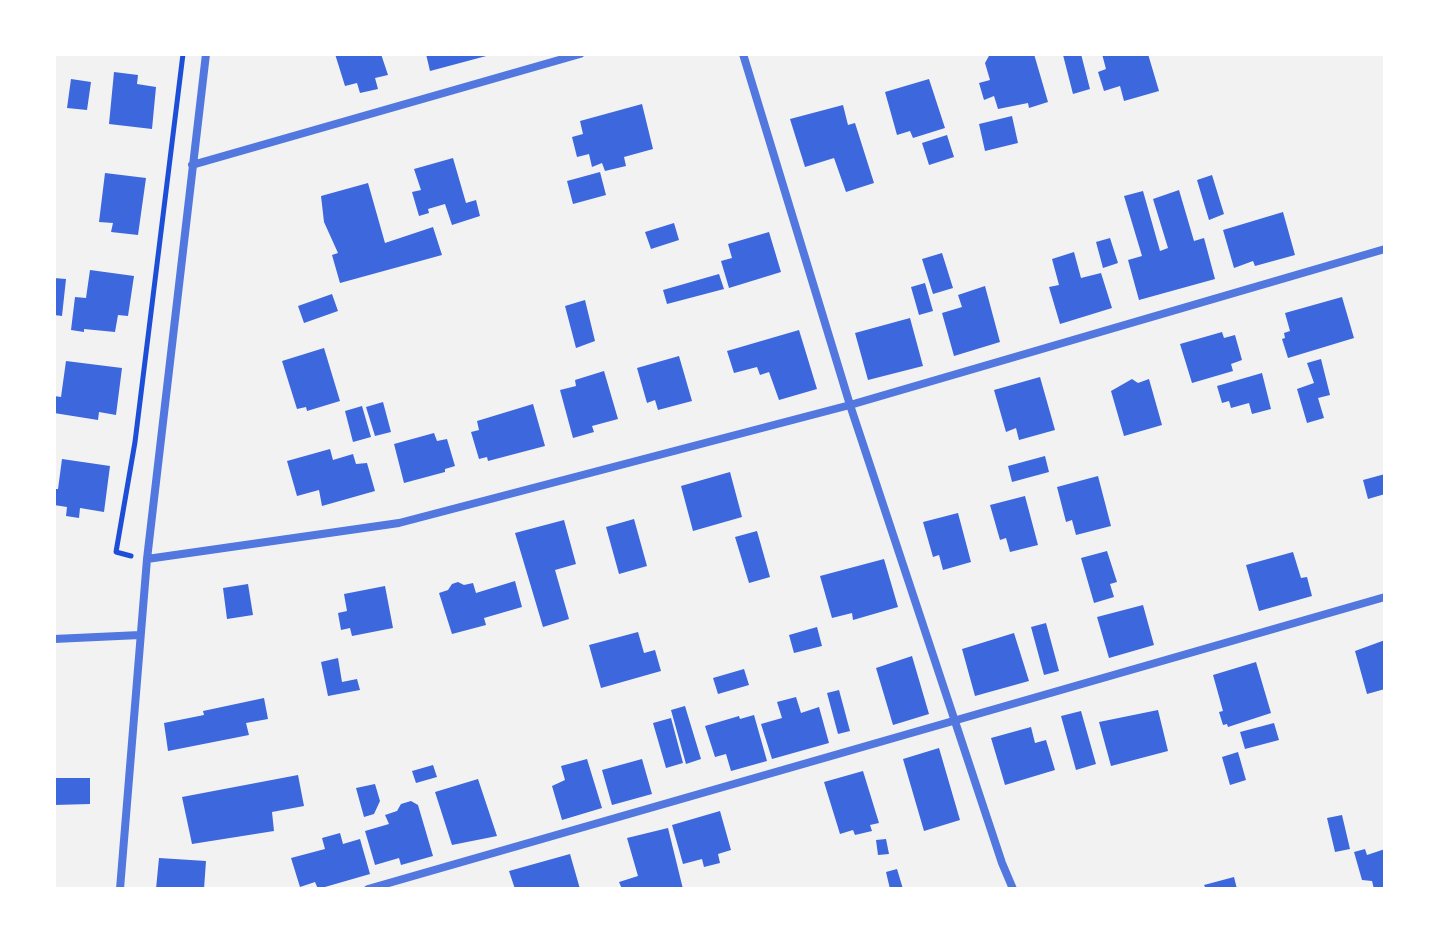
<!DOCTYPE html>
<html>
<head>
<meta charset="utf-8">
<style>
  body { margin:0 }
  #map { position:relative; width:1439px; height:943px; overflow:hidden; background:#f2f2f2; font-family:Karla,sans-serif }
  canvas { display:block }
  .frame { position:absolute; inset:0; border:56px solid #fff; pointer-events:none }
</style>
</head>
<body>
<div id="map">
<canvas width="1439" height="943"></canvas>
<div class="frame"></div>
</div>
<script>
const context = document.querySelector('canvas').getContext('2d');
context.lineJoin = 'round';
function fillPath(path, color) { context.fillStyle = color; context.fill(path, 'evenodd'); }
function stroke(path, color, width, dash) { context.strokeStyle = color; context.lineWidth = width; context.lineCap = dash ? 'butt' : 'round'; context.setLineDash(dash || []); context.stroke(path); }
const building = new Path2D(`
  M335 54H381L388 75 375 78 378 89 360 93 357 83 345 86Z
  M426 54H490V55L430 71Z
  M990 54H1034L1048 102 1029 108 1028 103 998 109 994 96 984 100 979 83 990 80 985 63Z
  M1081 54 1090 89 1073 94 1063 55Z
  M1102 54H1148L1159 91 1124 101 1120 86 1104 91 1098 72 1106 69Z
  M114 72 138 75 137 84 156 87 152 129 109 124Z
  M71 79 91 82 87 110 67 108Z
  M929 79 945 128 913 138 910 131 897 135 885 92Z
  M642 104 653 149 624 157 626 166 605 171 602 163 592 167 589 154 577 157 572 137 583 134 580 121Z
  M843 105 848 125 855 123 874 183 846 192 834 158 805 167 790 119Z
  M1012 116 1018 143 985 151 979 124Z
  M947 135 954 157 929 165 922 143Z
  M453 158 466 203 476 200 480 216 452 225 445 204 428 209 429 213 419 216 412 192 421 190 414 169Z
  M600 172 606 195 573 204 567 181Z
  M105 173 146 178 138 235 111 232 113 223 99 222Z
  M1212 175 1224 214 1209 220 1197 180Z
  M368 183 385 243 433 227 442 255 340 283 332 255 338 253 324 222 321 196Z
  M1179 190 1194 241 1204 238 1215 279 1139 300 1128 260 1142 256 1124 196 1143 191 1160 251 1168 248 1153 199Z
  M1283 212 1295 255 1255 266 1253 261 1234 268 1223 230Z
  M674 223 679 240 651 249 645 232Z
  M769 232 781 272 729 288 721 261 732 258 728 244Z
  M1110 238 1118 263 1103 268 1096 242Z
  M1074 252 1081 278 1101 273 1112 308 1060 324 1049 287 1059 285 1052 259Z
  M942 253 953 288 933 294 922 259Z
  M90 270 134 276 128 316 118 315 115 332 84 329V332L71 330 75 297 86 298Z
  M719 274 724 289 667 304 663 290Z
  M54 278 66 279 62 316 54 315Z
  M925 283 933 311 919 315 911 287Z
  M985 286 1000 342 954 356 942 313 962 307 958 295Z
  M332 294 338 311 304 323 298 306Z
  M1342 297 1354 338 1288 358 1282 339 1285 338 1284 333 1290 331 1285 313Z
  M585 300 595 341 576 348 565 306Z
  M910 318 923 366 868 380 855 333Z
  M799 330 817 389 779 400 769 372 760 375 757 367 734 373 727 351Z
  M1222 332 1224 338 1235 335 1242 360 1231 364 1233 371 1192 383 1180 344Z
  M324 348 340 401 307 411 306 407 297 409 282 361Z
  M679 356 692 401 658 410 655 400 647 403 637 368Z
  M1321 359 1330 395 1318 398 1324 418 1307 423 1297 389 1314 383 1307 363Z
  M66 361 122 368 116 415 99 412 98 420 54 413V396L61 397Z
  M604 371 618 419 592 426 594 432 573 438 560 390 576 386 575 380Z
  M1262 373 1271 409 1252 414 1249 403 1231 408 1229 401 1222 403 1217 386Z
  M1040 377 1055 430 1019 440 1016 428 1006 432 994 390Z
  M1132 379 1138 383 1149 379 1162 425 1124 436 1111 391Z
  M383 402 391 432 375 436 366 407Z
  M533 404 545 446 488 461 487 457 479 459 471 432 479 430 477 421Z
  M362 406 371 437 353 442 345 411Z
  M434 433 437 441 447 439 455 466 445 469V472L404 483 394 444Z
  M330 449 333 460 353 454 356 464 367 463 375 491 322 506 319 490 297 496 287 461Z
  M1045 456 1049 472 1012 482 1008 466Z
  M62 459 110 466 104 512 80 508 79 518 66 516 67 507 54 505V489H58Z
  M730 472 742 517 693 531 681 486Z
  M1385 474V494L1368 499 1363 480Z
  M1098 476 1111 526 1076 535 1072 520 1066 522 1057 487Z
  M1025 496 1038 545 1010 552 1006 538 1000 540 990 505Z
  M958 513 971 562 943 570 939 555 933 557 923 522Z
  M634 519 647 566 619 574 606 527Z
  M564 520 576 564 555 570 569 619 543 627 515 533Z
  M757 531 770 577 749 583 735 537Z
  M1107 551 1117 582 1110 584 1114 597 1094 603 1081 558Z
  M1293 552 1301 578 1307 577 1312 596 1259 611 1246 565Z
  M884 559 898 607 853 620 852 613 832 618 820 576Z
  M515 581 522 607 484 618 486 625 452 634 439 593 448 590 452 584 458 582 464 585 473 583 476 593Z
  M248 584 253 615 227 619 223 588Z
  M385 586 393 628 352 636 350 628 341 630 338 613 347 611 344 594Z
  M1143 605 1154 645 1109 658 1097 617Z
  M1046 623 1059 671 1044 675 1031 627Z
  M817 627 822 646 794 653 789 635Z
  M638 632 644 653 655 650 661 671 601 688 589 645Z
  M1014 633 1029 681 975 696 962 649Z
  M1385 640V689L1367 694 1355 651Z
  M912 656 929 714 893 725 876 668Z
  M338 658 342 682 357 679 360 690 328 696 321 662Z
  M1256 662 1271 713 1228 727 1227 724 1223 725 1219 712 1223 711 1213 675Z
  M744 669 749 685 718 694 713 678Z
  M839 690 850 731 838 734 827 693Z
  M796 697 801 713 819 707 829 743 772 759 761 724 782 718 777 702Z
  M264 698 268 719 246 723 249 735 168 751 164 723 204 715 203 711Z
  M685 706 701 759 686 764 671 710Z
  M1158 710 1168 751 1111 766 1099 722Z
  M1081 711 1096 764 1076 770 1061 716Z
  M754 715 767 761 731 771 726 754 715 757 705 726 739 716 740 719Z
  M671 718 683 763 666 768 653 723Z
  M1274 723 1279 740 1245 749 1240 732Z
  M1031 727 1035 743 1046 740 1055 770 1005 785 991 738Z
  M939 748 960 820 924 831 903 759Z
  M1238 752 1246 780 1230 785 1222 757Z
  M587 759 602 808 562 820 552 786 565 780 561 766Z
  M642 759 652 794 612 805 602 770Z
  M433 765 437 777 416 783 412 771Z
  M863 771 879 823 870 825 872 831 855 835 853 830 840 834 824 782Z
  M298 775 304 806 272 812 274 831 192 844 182 797Z
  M54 778H90V804L54 805Z
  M478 779 497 836 452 845 435 792Z
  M375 784 380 801 374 814 364 817 356 788Z
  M411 801 418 805 433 856 401 865 399 858 375 865 365 831 389 824 385 815 397 811 401 804Z
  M720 811 731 850 718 854 720 863 704 867 702 859 683 864 672 825Z
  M1342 815 1350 849 1335 852 1327 818Z
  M668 828 683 889H622L619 882 638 876 627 838Z
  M340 833 343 844 360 839 370 874 318 889 315 882 300 887 291 858 325 849 322 838Z
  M886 839 889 854 878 855 876 840Z
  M1365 849 1367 855 1385 849V888L1374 889 1372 881 1362 880 1354 852Z
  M570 854 580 889H515L509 871Z
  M159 858 206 861 204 889H156Z
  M897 869 903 889H890L886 872Z
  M1234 877 1237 889H1206L1204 885Z`);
const path = new Path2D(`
  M131 556 116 552 135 442 183 54`);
const minor = new Path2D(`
  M743 54 850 405 1002 863 1013 889
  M192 165 580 54
  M147 559 399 523 850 405 1385 249
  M54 639 140 635
  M120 889 147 559 206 54
  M368 889 1385 597`);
fillPath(building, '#3d67dc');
stroke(path, '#1d4ed8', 5);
stroke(minor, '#5277de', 8);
</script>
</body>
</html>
